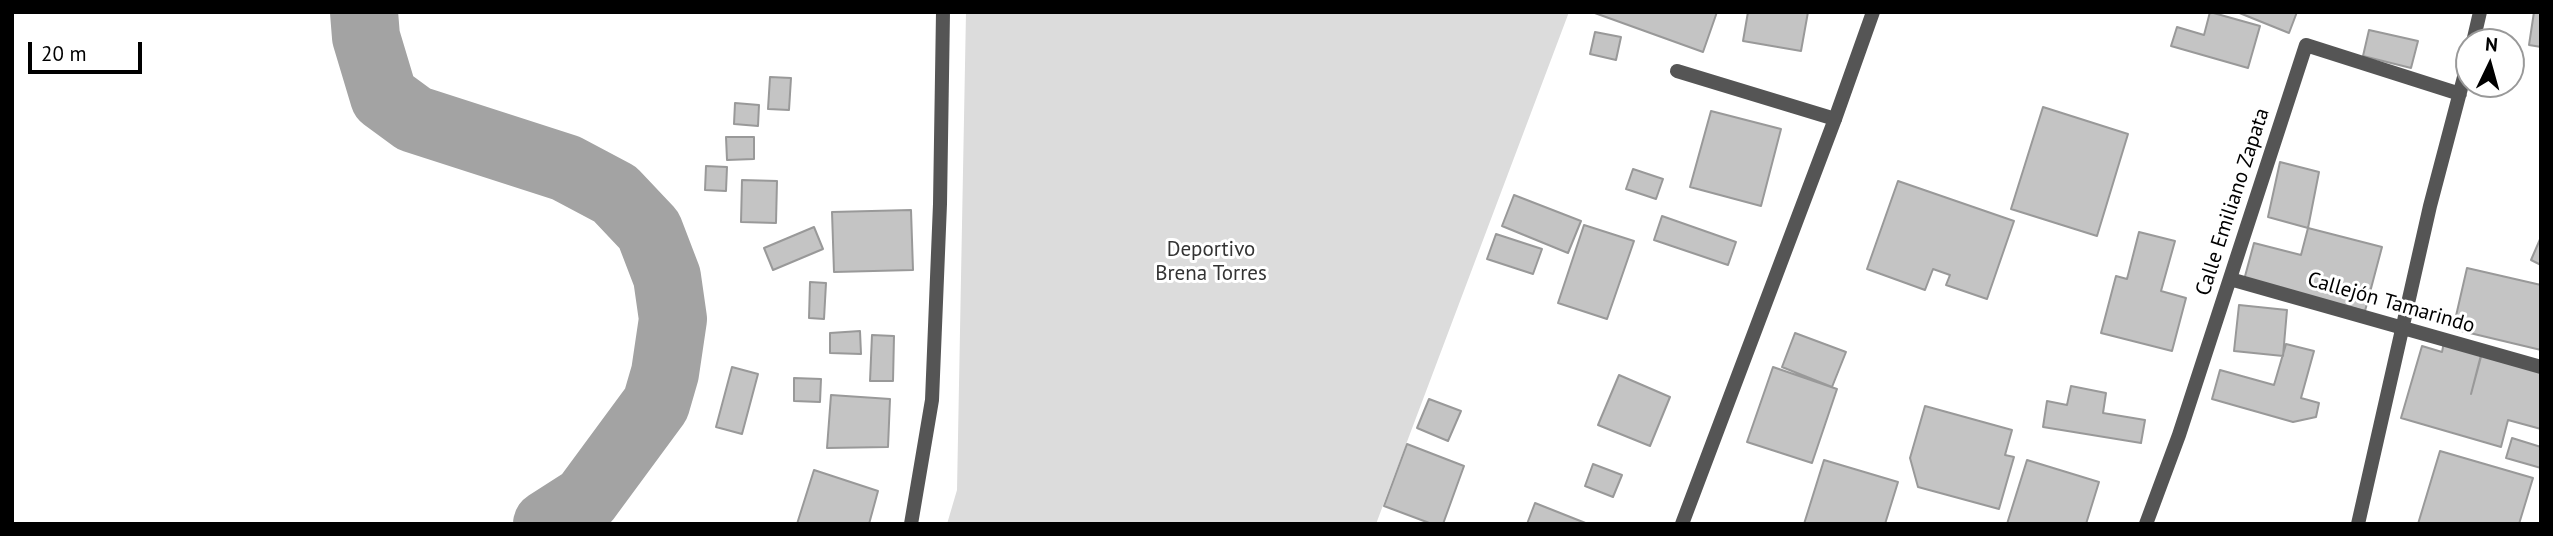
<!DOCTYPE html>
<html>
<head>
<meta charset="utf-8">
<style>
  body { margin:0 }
  #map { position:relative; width:2553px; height:536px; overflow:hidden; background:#fff; font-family:"PT Sans",sans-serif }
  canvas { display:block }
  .frame { position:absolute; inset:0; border:14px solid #000; pointer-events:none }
  .north { position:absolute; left:2455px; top:28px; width:70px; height:70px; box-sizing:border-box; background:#fff; border:2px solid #999; border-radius:50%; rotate:5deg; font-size:19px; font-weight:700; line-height:28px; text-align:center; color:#000 }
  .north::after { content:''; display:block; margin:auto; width:24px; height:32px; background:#000; clip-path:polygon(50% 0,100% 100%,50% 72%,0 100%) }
  .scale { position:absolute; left:28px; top:42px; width:114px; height:32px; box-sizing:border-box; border:4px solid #000; border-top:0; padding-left:9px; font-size:21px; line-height:24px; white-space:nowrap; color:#000; -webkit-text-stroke:5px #fff; paint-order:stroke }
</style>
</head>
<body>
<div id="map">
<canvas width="2553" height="536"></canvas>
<div class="frame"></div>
<div class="north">N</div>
<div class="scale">20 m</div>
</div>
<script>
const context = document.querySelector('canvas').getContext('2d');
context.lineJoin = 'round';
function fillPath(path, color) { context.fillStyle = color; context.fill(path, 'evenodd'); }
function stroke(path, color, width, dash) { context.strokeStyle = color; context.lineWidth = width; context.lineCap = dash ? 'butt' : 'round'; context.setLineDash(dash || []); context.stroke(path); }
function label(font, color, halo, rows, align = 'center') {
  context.font = font + ' "PT Sans",sans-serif'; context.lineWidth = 6; context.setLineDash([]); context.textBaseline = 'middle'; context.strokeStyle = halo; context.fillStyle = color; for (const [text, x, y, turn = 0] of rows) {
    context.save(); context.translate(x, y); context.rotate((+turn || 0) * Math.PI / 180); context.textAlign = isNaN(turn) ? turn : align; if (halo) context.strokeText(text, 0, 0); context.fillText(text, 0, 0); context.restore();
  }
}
const green = new Path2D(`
  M966 12H1569L1376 524H947L957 490Z`);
const river = new Path2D(`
  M364 12 366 37 384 97 414 119 566 168 615 194 649 230 667 277 673 319 665 373 656 404 586 499 547 524`);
const building = new Path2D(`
  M1592 12H1717L1703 52Z
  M1748 12H1808L1801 51 1743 41Z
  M2210 12 2260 26 2248 68 2171 46 2177 27 2204 35Z
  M2237 12H2297L2289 33Z
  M2534 12H2541V47L2529 45Z
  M2369 30 2418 41 2411 68 2363 56Z
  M1595 32 1621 37 1616 60 1590 54Z
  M770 77 791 78 789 110 768 109Z
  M735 103 759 105 758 126 734 124Z
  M2043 107 2128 134 2097 236 2011 209Z
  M1711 111 1781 129 1761 206 1690 187Z
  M726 137H754V159L727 160Z
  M2280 162 2319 172 2308 228 2268 217Z
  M706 166 727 167 726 191 705 190Z
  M1633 169 1663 179 1656 199 1626 189Z
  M742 180 777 181 776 223 741 222Z
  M1898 181 2014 221 1987 299 1946 285 1950 275 1933 269 1925 290 1867 269Z
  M1514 195 1581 221 1568 253 1502 226Z
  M911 210 913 270 834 272 832 212Z
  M1662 216 1736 242 1728 265 1654 240Z
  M1584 225 1634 241 1607 319 1558 303Z
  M814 227 823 249 773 270 764 248Z
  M2308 228 2382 247 2365 311 2244 280 2254 243 2301 255Z
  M2139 232 2175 241 2161 291 2186 298 2172 351 2101 333 2116 276 2127 279Z
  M1496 234 1542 249 1533 274 1487 259Z
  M2541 237V265L2531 260Z
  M2467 268 2541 285V350L2453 329Z
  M810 282 826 283 824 319 809 318Z
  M2239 305 2287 310 2283 356 2234 351Z
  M860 331 861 354 830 353V333Z
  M1795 333 1846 352 1832 387 1782 367Z
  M872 335 894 336 893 381H870Z
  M2444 342 2482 353 2471 394 2481 355 2541 371V429L2508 420 2501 447 2401 418 2422 346 2442 352Z
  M2286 344 2314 351 2301 398 2319 403 2316 417 2293 422 2212 399 2220 370 2274 385Z
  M732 367 758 374 742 434 716 427Z
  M1773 367 1837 389 1812 463 1747 442Z
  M1619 375 1670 397 1650 446 1598 425Z
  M794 378 821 379 820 402 794 401Z
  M2071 386 2106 393 2103 413 2145 420 2141 443 2043 427 2047 401 2067 405Z
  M831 395 890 399 888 447 827 448Z
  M1429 399 1461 411 1448 441 1417 428Z
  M1925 406 2012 430 2005 455 2014 457 1999 509 1918 487 1910 458Z
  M2512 438 2541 447V468L2506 458Z
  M1407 444 1464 466 1443 524H1432L1384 506Z
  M2440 451 2533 478 2519 524H2418Z
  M1824 460 1898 482 1885 524H1804Z
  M2027 460 2099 482 2086 524H2007Z
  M1593 464 1622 475 1613 497 1585 486Z
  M814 470 878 491 869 524H797Z
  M1535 503 1588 524H1527Z`);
const lane = new Path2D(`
  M1677 71 1835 119`);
const street = new Path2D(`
  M2473 42 2480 12
  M2230 279 2541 367
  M911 524 932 400 940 204 943 12
  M1682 524 1835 119 1873 12
  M2146 524 2179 435 2306 45 2460 94
  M2358 524 2430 206 2469 58`);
const streetNames = [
  ["Calle Emiliano Zapata",2233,202,-72],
  ["Callejón Tamarindo",2391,303,16]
];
const parkNames = [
  ["Deportivo",1211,250],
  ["Brena Torres",1211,274]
];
fillPath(green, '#dcdcdc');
stroke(river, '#a3a3a3', 68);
fillPath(building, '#c4c4c4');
stroke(building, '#999', 2);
stroke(lane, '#555', 14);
stroke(street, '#555', 14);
label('21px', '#000', '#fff', streetNames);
label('21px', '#333', '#fff', parkNames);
</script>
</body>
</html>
